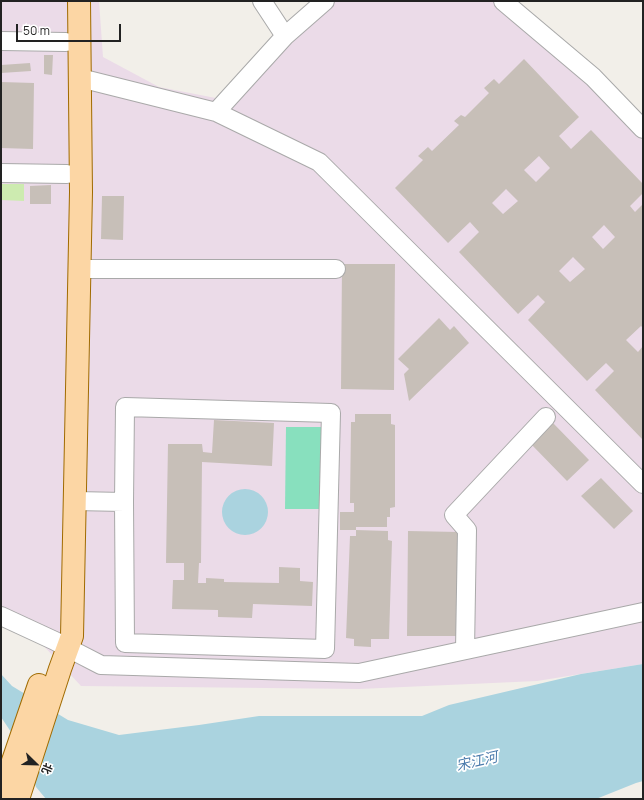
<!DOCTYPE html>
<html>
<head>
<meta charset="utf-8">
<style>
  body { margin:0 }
  #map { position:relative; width:644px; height:800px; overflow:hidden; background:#f2efe9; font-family:Manrope,"Noto Sans SC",sans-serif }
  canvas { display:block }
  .frame { position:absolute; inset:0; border:2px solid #222; pointer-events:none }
  .north { position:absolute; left:16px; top:744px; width:40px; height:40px; -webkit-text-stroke:3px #fff; paint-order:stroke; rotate:113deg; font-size:11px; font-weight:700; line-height:16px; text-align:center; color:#222 }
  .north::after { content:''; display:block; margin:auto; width:14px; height:18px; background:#222; clip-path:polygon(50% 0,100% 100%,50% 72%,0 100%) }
  .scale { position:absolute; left:16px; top:24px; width:105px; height:18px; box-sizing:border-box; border:2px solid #222; border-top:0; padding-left:5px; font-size:12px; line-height:14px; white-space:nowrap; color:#222; -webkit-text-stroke:3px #fff; paint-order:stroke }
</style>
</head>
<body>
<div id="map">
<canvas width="644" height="800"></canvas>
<div class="frame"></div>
<div class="north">北</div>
<div class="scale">50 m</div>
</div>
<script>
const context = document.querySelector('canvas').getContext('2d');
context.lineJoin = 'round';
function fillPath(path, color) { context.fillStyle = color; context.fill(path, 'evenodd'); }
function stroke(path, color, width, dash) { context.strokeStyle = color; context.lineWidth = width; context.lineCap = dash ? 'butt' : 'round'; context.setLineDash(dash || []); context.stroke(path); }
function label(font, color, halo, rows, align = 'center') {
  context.font = font + ' Manrope,"Noto Sans SC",sans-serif'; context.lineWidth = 3.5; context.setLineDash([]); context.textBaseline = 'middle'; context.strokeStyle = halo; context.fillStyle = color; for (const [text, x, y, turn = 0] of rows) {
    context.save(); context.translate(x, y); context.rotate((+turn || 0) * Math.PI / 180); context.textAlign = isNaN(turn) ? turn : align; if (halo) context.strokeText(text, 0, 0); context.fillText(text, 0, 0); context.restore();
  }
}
const industrial = new Path2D(`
  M1 1H99L103 57 159 87 231 101 336 1H500L526 22 643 141V664L537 681 359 689 81 686 40 642 1 625Z`);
const grass = new Path2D(`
  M1 184H24V201L1 200Z`);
const pitch = new Path2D(`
  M286 427H324L323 509H285Z`);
const water = new Path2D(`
  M222 512a23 23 0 1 1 46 0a23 23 0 1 1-46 0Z
  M643 664V781L636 783 596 799H46L36 787 23 750 1 717V674L12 686 68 720 119 735 199 725 259 716H422L449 705 581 674Z`);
const building = new Path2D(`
  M44 55H53L52 75 44 74Z
  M524 59 579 117 559 136 571 149 591 130 643 184V193L630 206 635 212 643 204V328L641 326 626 340 638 352 643 346V440L595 390 614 371 606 363 587 381 528 320 545 302 538 295 518 314 459 252 479 232 470 222 448 243 395 188 423 160 418 156 428 147 432 151 459 125 454 121 461 115 465 117 489 93 484 88 494 79 499 84ZM539 156 550 168 536 182 524 170ZM506 189 518 201 503 214 492 203ZM604 225 615 237 603 249 592 237ZM573 257 585 269 570 282 559 271Z
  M30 63 31 71 1 73V65Z
  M1 82 34 83 33 149 1 148Z
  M51 185V204H30V186Z
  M102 196H124L123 240 101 239Z
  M342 264H395L394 390 341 389Z
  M439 318 450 330 454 326 469 343 409 401 404 374 409 369 398 359Z
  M355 414H391V424L395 425V507L390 508V517H387V527H356V530L388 531V540L392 541 389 639H371V647L354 646V639L346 638 350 536H356V530H340V512H354V503H350L351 422H355Z
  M214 420 274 423 272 466 202 462 201 563H199L198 583H206V578L224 579V582L279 583V567L300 568V581L313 582 312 606 253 604 252 618 218 617V610L172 609 173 580H184V563H166L168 444H202L203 452 212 453Z
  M553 423 589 460 567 481 531 444Z
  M601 478 633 511 614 529 581 496Z
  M408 531 459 532 457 636H407Z`);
const minor = new Path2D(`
  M503 1 593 77 643 129
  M285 36 325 1
  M1 41 66 42
  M80 78 216 112 319 162 643 484
  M216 112 285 36 262 1
  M1 173 67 174
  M80 269H336
  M75 501 124 502 125 643 325 649 331 413 125 407 124 502
  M1 616 55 641 68 648 101 665 359 673 643 612
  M465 650 467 530 454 515 546 417`);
const major = new Path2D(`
  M1 796 39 685
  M18 799 60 669 72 636 81 192 79 1`);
const waterNames = [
  ["宋江河",477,762,-13]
];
fillPath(industrial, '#ebdbe8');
fillPath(grass, '#cdebb0');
fillPath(pitch, '#88e0be');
fillPath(water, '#aad3df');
fillPath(building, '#c7bfb8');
stroke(minor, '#a9a9a9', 20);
stroke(major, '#a06b00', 24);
stroke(minor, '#fff', 18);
stroke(major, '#fcd6a4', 22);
label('italic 14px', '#4a7aab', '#fff', waterNames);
</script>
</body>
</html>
